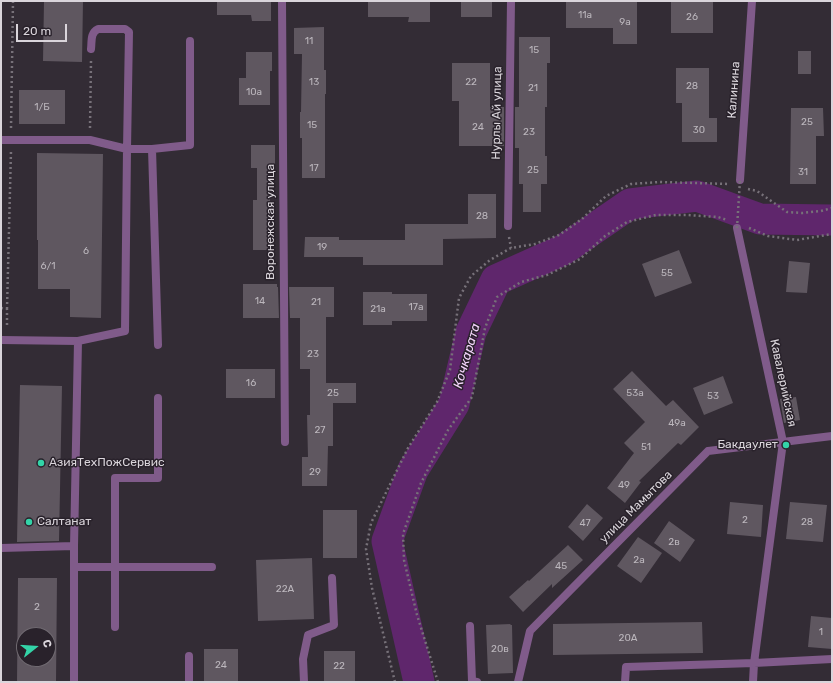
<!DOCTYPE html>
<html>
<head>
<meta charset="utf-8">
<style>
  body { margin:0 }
  #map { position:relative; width:833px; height:683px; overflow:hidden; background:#332c35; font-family:Rubik,sans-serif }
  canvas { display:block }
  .frame { position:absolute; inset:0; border:2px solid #dad5db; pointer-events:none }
  .north { position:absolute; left:16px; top:627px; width:40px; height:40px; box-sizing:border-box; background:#29222b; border:1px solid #706a71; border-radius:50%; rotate:73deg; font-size:11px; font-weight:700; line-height:16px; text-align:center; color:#dad5db }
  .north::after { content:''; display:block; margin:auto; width:14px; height:18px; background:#33d4a8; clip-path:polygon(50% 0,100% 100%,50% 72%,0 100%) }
  .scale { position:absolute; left:16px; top:24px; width:51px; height:18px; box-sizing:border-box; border:2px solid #dad5db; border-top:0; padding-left:5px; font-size:12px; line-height:14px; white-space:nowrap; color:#dad5db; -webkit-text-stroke:3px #29222b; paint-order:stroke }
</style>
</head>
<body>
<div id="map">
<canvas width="833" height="683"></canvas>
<div class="frame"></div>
<div class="north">С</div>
<div class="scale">20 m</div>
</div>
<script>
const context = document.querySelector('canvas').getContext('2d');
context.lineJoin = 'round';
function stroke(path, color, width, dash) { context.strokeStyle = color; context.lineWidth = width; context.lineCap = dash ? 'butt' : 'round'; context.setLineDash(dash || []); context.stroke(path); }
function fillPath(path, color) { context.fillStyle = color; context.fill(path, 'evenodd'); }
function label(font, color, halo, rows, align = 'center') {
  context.font = font + ' Rubik,sans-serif'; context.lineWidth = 3; context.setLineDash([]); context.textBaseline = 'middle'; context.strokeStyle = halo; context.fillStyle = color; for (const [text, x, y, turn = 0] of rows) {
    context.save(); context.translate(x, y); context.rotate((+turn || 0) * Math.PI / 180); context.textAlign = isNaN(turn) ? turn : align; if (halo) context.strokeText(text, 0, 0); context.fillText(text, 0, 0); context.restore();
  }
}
const river = new Path2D(`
  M419 682 387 541 413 470 454 404 471 332 496 280 563 250 630 204 697 196 760 219 832 220`);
const building = new Path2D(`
  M44 1H83L82 62 43 61Z
  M217 1H271V21H252L251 15H217Z
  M368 1H430V22H408L409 17H368Z
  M461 1H492V17H461Z
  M566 1H637V44H613V28H566Z
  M671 1H713V33H671Z
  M324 27V70H326V94H325V178H302V138H300V112H301L302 54H294V28Z
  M519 37H550V63H547V107H545V156H547V184H541V212H523V184H519V148H515V107H519Z
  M798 51H811V74H798Z
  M246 52H272V71H270V105H239V78H246Z
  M452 63H490V107H504V146H459V101H452Z
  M676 68H709V118H717V142H682V103H676Z
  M19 90H65V124H19Z
  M791 108H823L824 136H816V184H790Z
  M251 145H275V168H272V193H270V218H268V250H253V200H257V168H251Z
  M37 153 103 154 101 318 70 317V289H38V240H37Z
  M468 194H496V238L443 239V265H363V257H304L305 237H339V240H405V224H468Z
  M679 250 692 283 655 297 642 264Z
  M789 261 810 263 807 293 786 292Z
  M243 284H277V287H278L279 318H243Z
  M289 287H334V317H326V383H356V403H333V446H328L327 486H302V457H308L307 415H310V369H300V318H290Z
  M363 292H392V294H427V321H392V325H363Z
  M226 369H275V398H226Z
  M632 371 666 406 673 400 699 427 681 445 678 443 639 481 641 482 625 503 607 488 634 453 624 443 645 422 613 389Z
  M723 376 733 403 704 415 693 388Z
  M20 385 62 386 59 541 17 542Z
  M796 397 800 420 784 423 780 399Z
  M730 502 763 505 761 537 727 534Z
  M790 502 827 505 823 542 786 539Z
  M587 504 603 518 583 541 568 527Z
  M323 510H357V558H323Z
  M669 521 695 540 680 562 654 543Z
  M638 537 662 553 641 583 617 566Z
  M568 545 583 560 552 588V584L523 612 509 597 528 580 529 581Z
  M312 558 314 619 258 621 256 560Z
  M18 578H57L56 682H17ZM24 635H48V659H24Z
  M811 616 832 618V649L808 647Z
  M702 622 703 653 553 655V624Z
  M511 624 510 625H512L513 673 488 674 486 625Z
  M204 649H238V682H204Z
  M324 651H355V682H324Z`);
const path = new Path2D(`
  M11 128 13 1
  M90 128 91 61
  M748 189 757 191 787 212 802 213 821 211 832 208
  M749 228 768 236 797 240 832 234
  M509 237 511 248
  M1 308 7 309V328
  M7 309 11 151
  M395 682 372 588 366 549 371 523 408 448 437 402 450 370 459 298 471 276 490 260 511 248 535 244 559 235 582 219 606 196 631 184 660 182 730 184
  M438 682 417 615 404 560 403 534 421 483 448 430 472 397 485 328 497 297 521 282 547 275 580 259 605 236 627 222 656 215H687L718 217 727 220`);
const lane = new Path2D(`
  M91 49C92 41 90 33 98 29H125L129 32 127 149H152L190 145V41
  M1 140H90L127 149 125 331 78 341 74 546 1 548
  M152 149 158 345
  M1 340 78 341
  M74 567H212
  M115 627V478H158V398
  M74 682V546
  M189 682V656
  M304 682 303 659 308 635 334 625 332 578`);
const street = new Path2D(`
  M282 1 285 442
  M740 180 752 1
  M508 226 511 1
  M737 228 783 442 754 663 832 659
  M470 626 472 681 477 682
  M518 682 530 631 708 451 832 436
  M625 682 626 667 754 663 753 682`);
const pathBridge = new Path2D(`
  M737 228 740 180`);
const markers = [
  [786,445,4,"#33d4a8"],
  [41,463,4,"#33d4a8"],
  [29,522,4,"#33d4a8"]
];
const numberNames = [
  ["11а",585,15],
  ["26",692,17],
  ["9а",625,22],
  ["11",309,41],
  ["15",534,50],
  ["13",314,82],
  ["22",471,82],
  ["28",692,86],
  ["21",533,88],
  ["10а",254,92],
  ["1/Б",42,107],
  ["25",807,122],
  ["15",312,125],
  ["24",478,127],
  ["30",699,130],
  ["23",529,132],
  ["17",314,168],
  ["25",533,170],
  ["31",803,172],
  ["28",482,216],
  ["19",322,247],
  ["6",86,251],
  ["6/1",48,266],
  ["55",667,273],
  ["14",260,301],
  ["21",316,302],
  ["17а",416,307],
  ["21а",378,309],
  ["23",313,354],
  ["16",251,383],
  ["25",333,393],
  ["53а",635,393],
  ["53",713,396],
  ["49а",677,423],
  ["27",320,430],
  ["51",646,447],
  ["29",315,472],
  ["49",624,485],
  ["2",745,520],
  ["28",807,522],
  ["47",585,523],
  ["2в",674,542],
  ["2а",639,560],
  ["45",561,566],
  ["22А",285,589],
  ["2",37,607],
  ["1",821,632],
  ["20А",628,638],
  ["20в",500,649],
  ["24",221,665],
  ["22",339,666]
];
const streetNames = [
  ["Калинина",734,90,-86],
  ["Нурлы Ай улица",497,113,-89],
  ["Воронежская улица",271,222,-90],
  ["Кавалерийская",783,383,78],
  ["улица Мамытова",636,507,-45]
];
const poiNames = [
  ["Бакдаулет",778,445,"right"],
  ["АзияТехПожСервис",49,463],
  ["Салтанат",37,522]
];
const waterNames = [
  ["Кочкарата",467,356,-74]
];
stroke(river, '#5f266c', 31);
fillPath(building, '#5f5760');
stroke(path, '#777179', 2.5, [2, 3]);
stroke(lane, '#805b8a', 8);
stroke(street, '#805b8a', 8);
stroke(pathBridge, '#777179', 2.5, [2, 3]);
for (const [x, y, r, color] of markers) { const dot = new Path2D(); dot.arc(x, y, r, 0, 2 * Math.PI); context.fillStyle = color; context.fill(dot); stroke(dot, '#29222b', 1.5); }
label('10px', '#bbb6bc', null, numberNames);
label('12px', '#dad5db', '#29222b', streetNames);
label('12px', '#dad5db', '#29222b', poiNames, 'left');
label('italic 13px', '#f3d4fb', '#29222b', waterNames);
</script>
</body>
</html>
